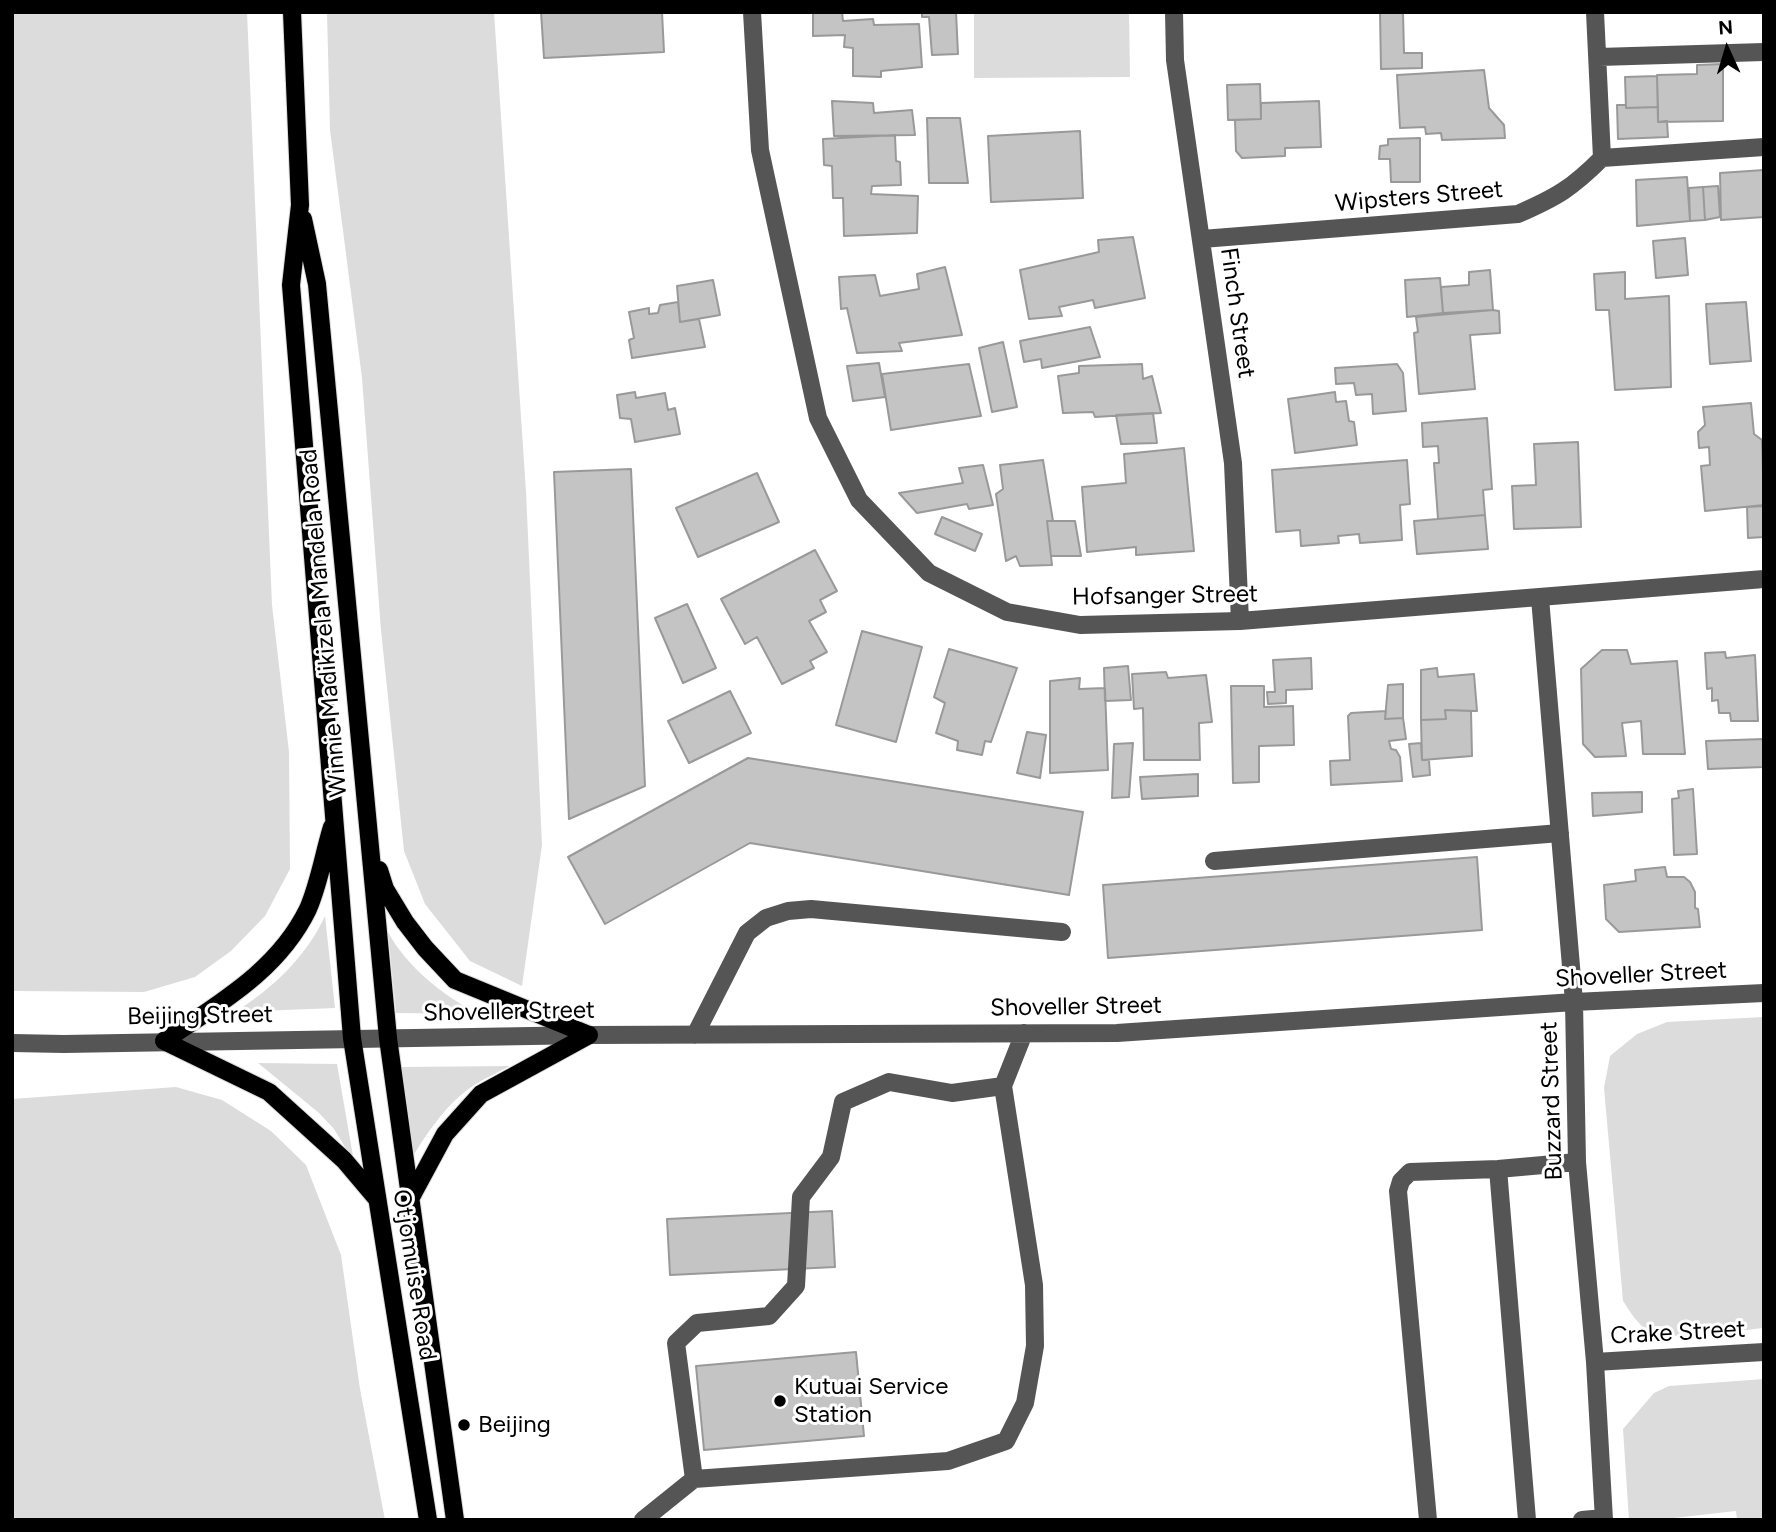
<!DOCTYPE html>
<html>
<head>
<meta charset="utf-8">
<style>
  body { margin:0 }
  #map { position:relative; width:1776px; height:1532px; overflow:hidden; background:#fff; font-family:Figtree,sans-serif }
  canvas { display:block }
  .frame { position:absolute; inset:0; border:14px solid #000; pointer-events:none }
  .north { position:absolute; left:1692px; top:14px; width:70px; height:70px; -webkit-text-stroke:5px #fff; paint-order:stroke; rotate:356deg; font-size:19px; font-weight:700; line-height:28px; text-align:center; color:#000 }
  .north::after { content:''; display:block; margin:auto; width:24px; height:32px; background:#000; clip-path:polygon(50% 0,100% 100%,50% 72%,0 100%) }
</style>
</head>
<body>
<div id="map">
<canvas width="1776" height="1532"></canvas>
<div class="frame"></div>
<div class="north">N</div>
</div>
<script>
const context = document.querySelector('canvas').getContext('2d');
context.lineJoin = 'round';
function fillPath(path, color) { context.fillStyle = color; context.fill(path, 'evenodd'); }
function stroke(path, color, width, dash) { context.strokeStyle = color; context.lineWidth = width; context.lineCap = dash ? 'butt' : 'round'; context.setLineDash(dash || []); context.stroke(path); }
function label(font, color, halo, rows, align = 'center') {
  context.font = font + ' Figtree,sans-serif'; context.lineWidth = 6; context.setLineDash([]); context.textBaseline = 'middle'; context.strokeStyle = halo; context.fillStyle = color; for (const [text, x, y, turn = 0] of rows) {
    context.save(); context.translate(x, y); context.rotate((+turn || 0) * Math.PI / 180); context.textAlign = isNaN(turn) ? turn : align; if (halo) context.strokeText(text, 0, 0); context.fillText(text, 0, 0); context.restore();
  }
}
const green = new Path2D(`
  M12 12H247L272 605 289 752 290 869 265 916 231 951 195 977 144 992 12 991Z
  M327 12H494L526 492 542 845 522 986 470 961 425 904 404 851 381 630 362 378 330 130Z
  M974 12H1129L1130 77 974 78Z
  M325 916 335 1008 235 1012C273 988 306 957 325 916Z
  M388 932C406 966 445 998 480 1014L396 1013Z
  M1764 1017V1328C1744 1330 1667 1340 1653 1334 1640 1328 1631 1313 1623 1301L1604 1088 1610 1056 1637 1034 1667 1022Z
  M258 1063 337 1064 354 1162 334 1129 319 1113Z
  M510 1066C499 1072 487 1077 476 1084 447 1102 426 1134 409 1163L401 1067Z
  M176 1087 222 1100 271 1131 306 1165 341 1255 360 1389 385 1520H12V1099Z
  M1764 1379V1520H1737L1736 1511 1656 1520H1629L1623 1429 1654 1393 1669 1386Z`);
const building = new Path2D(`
  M541 12H662L664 52 544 58Z
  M813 12H842L843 21 873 19 874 25 919 24 922 67 881 71V77L853 76V48L844 47 845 35 813 36Z
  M922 12H956L958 54 932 55 929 17H922Z
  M1380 12H1403L1404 53H1422V68L1381 69Z
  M1723 64V121L1658 122 1657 75 1697 74V65Z
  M1484 70 1489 108 1504 125 1505 138 1442 140 1441 133 1426 134 1425 127 1400 128 1397 75Z
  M1657 76 1658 107 1626 108 1625 77Z
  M1260 84 1261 119 1228 120 1227 85Z
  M832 101 873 103 874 113 912 110 915 135 834 136Z
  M1319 101 1321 147 1285 148V156L1242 158 1236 151 1235 120 1261 119V103Z
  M1617 105H1626V108L1658 107V122L1667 121 1668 137 1618 139Z
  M927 118H960L968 183H929Z
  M1080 131 1083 198 991 202 988 136Z
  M895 135 896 161 900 162 901 185 872 186 871 194 918 196 917 233 844 236 843 198H833L832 166 824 165 823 139Z
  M1420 138V182H1391L1390 159H1379L1380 146 1388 145V139Z
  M1764 170V217L1721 220 1720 173Z
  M1687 177 1690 221 1637 226 1636 180Z
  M1718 186 1720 217 1705 220 1703 187Z
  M1703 187 1705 220 1690 221 1689 188Z
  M1133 237 1145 298 1095 308 1093 300 1059 307 1062 316 1029 319 1020 270 1099 252 1098 240Z
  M1685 238 1688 275 1656 278 1653 241Z
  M945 267 962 335 899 343 902 351 857 353 847 308 841 309 839 277 875 275 880 296 919 289 917 274Z
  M1490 270 1493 310 1443 313 1441 287 1469 285V272Z
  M1625 272V299L1669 296 1671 387 1615 390 1609 310H1596L1594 274Z
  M1440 278 1443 313 1407 317 1405 280Z
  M713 280 720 315 680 322 677 286Z
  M678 302 680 322 699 319 705 347 632 358 629 340 634 338 629 312 649 308V314L658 313 660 305Z
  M1746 302 1751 361 1710 364 1706 304Z
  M1493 310 1499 311 1500 333 1470 335 1475 389 1419 394 1414 333 1418 332 1416 317Z
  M1090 327 1100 357 1042 368 1041 359 1024 362 1020 341Z
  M1003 342 1017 407 992 412 979 348Z
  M879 363 885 397 853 401 847 366Z
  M969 364 981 416 891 430 882 374Z
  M1142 364 1143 379 1152 376 1161 413 1095 417 1093 412 1063 413 1058 376 1079 373V366Z
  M1397 364 1403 373 1406 411 1373 414 1372 394 1356 395 1354 383 1336 384 1335 368Z
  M635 392 636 398 665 393 668 410 675 408 680 434 635 442 631 419 620 418 617 395Z
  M1335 392 1336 402 1346 401 1349 421 1354 422 1357 445 1295 453 1288 399Z
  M1751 403 1754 434 1762 440 1764 505 1705 511 1701 466 1710 465 1709 447 1699 448 1698 432 1705 425 1703 407Z
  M1153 413 1157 443 1121 444 1116 415Z
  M1487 418 1492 489 1483 490 1485 515 1438 519 1434 463H1439L1438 446 1423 447 1422 423Z
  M1578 442 1581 527 1514 529 1512 486 1536 485 1534 444Z
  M1184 448 1194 551 1136 555V547L1087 552 1082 487 1126 483 1124 454Z
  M1043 460 1053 521H1047L1052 565 1020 566 1016 556 1006 561 996 494 1003 489 1000 465Z
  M1407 460 1410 504 1400 505 1402 540 1360 543 1359 534 1338 536 1339 543 1301 546 1300 530 1276 532 1272 470Z
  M983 465 993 505 969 509 967 504 917 513 899 493 963 483 959 468Z
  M631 469 645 786 569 819 554 472Z
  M757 473 779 522 698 557 676 508Z
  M1764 506V537L1748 538 1747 507Z
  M1485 515 1488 549 1417 554 1414 521Z
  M942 517 982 534 975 551 935 534Z
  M1047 521H1075L1081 556H1051Z
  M815 550 837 591 820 600 826 612 809 621 827 652 810 661 814 668 782 684 757 637 745 644 721 599Z
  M687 604 716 668 683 683 655 618Z
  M862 631 922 647 896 742 836 725Z
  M949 649 1017 668 991 742 985 741 982 755 957 750 958 741 936 733 945 703 934 697Z
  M1602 650H1627L1631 664 1677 661 1685 754H1643L1641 721 1622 723 1626 756 1595 757 1583 744 1581 669Z
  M1725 652 1726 658 1755 655 1758 721H1731L1730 713H1719L1718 700 1712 701V688L1707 689 1705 653Z
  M1311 658 1312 689 1286 690V703L1268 704 1267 692H1275L1273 660Z
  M1128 666 1131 700 1105 701 1104 668Z
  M1437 668 1438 677 1474 674 1477 711 1445 710 1446 719 1421 720V670Z
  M1166 672 1168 678 1206 675 1212 722 1199 723 1200 760H1144L1143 708 1134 709 1132 674Z
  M1080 678 1079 689 1105 688 1108 770 1050 773V681Z
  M1403 684V718L1385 719 1388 685Z
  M1231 686H1264V707L1293 706 1294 745 1259 746V782L1233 783Z
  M730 691 751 733 689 763 668 721Z
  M1445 710 1471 711 1472 756 1422 760 1421 720 1446 719Z
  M1386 711 1385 719 1403 718 1406 739 1389 741 1391 749 1396 750 1400 757 1402 781 1331 785 1330 761 1350 760 1348 716 1351 713Z
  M1027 732 1046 735 1040 778 1017 773Z
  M1764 739V767L1708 769 1706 741Z
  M1133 743 1129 797 1112 798 1114 744Z
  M1421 743 1422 760H1429L1430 775 1413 777 1409 744Z
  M748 758 1083 812 1069 895 750 843 605 924 568 857Z
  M1198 774V796L1142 799 1140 777Z
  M1693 789 1697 854 1674 855 1672 799 1679 798 1678 791Z
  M1642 792V812L1593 816 1592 793Z
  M1477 857 1482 930 1108 958 1103 885Z
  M1665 867 1667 877H1684L1690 882 1695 892V908L1698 909 1700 927 1619 932 1606 919 1604 885 1636 881 1635 870Z
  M832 1211 835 1267 670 1275 667 1219Z
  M856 1352 864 1436 704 1450 696 1366Z`);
const minor = new Path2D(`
  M752 12 760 150 818 418 859 500 929 573 1007 612 1080 625 1240 621 1764 579
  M1174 12 1175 60 1233 463 1240 621
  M1599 57 1764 52
  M1602 158 1764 147
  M1202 239 1518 214C1557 197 1572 188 1602 158L1595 12
  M1540 598 1574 1002 1577 1162 1595 1362 1604 1520
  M1214 861 1560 833
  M695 1035 747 933 766 918 788 911 811 909 1062 932
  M12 1043 64 1044 589 1035 1117 1033 1574 1002 1764 993
  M1003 1086 1034 1285 1035 1346 1025 1403 1006 1441 948 1461 694 1479 676 1343 697 1323 769 1316 796 1286 801 1197 831 1157 843 1102 889 1082 952 1093 1003 1086 1024 1033
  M1498 1169 1527 1520
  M1595 1362 1764 1352
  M643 1520 694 1479
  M1428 1520 1398 1191 1401 1181 1410 1172 1498 1169 1577 1162
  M1582 1520 1604 1518`);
const major = new Path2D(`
  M292 12 300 205 291 285 352 1038 428 1520
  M303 219 317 284 388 1038 455 1520
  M332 827C324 853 319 884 308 909 278 971 218 1004 164 1041L269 1092 344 1160 377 1199
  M379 870 385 889 405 922 425 948 455 980 589 1035
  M410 1199 445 1134 481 1094 589 1035`);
const markers = [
  [780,1401,7,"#000"],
  [464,1425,7,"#000"]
];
const streetNames = [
  ["Wipsters Street",1419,197,-5],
  ["Finch Street",1237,313,82],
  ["Hofsanger Street",1165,596,-1],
  ["Winnie Madikizela Mandela Road",324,623,-95],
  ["Shoveller Street",1641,975,-3],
  ["Shoveller Street",1076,1007,-1],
  ["Shoveller Street",509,1012,-1],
  ["Beijing Street",200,1016,-1],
  ["Buzzard Street",1552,1101,-92],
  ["Otjomuise Road",414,1275,81],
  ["Crake Street",1678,1333,-3]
];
const poiNames = [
  ["Kutuai Service",794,1387],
  ["Station",794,1415],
  ["Beijing",478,1425]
];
fillPath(green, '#dcdcdc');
fillPath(building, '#c4c4c4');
stroke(building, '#999', 2);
stroke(major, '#dbdbdb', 20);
stroke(minor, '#555', 18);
stroke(major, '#000', 18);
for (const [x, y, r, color] of markers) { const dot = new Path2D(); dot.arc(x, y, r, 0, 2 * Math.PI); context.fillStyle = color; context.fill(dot); stroke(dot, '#fff', 2.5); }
label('24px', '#000', '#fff', streetNames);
label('24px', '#000', '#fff', poiNames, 'left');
</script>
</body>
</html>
